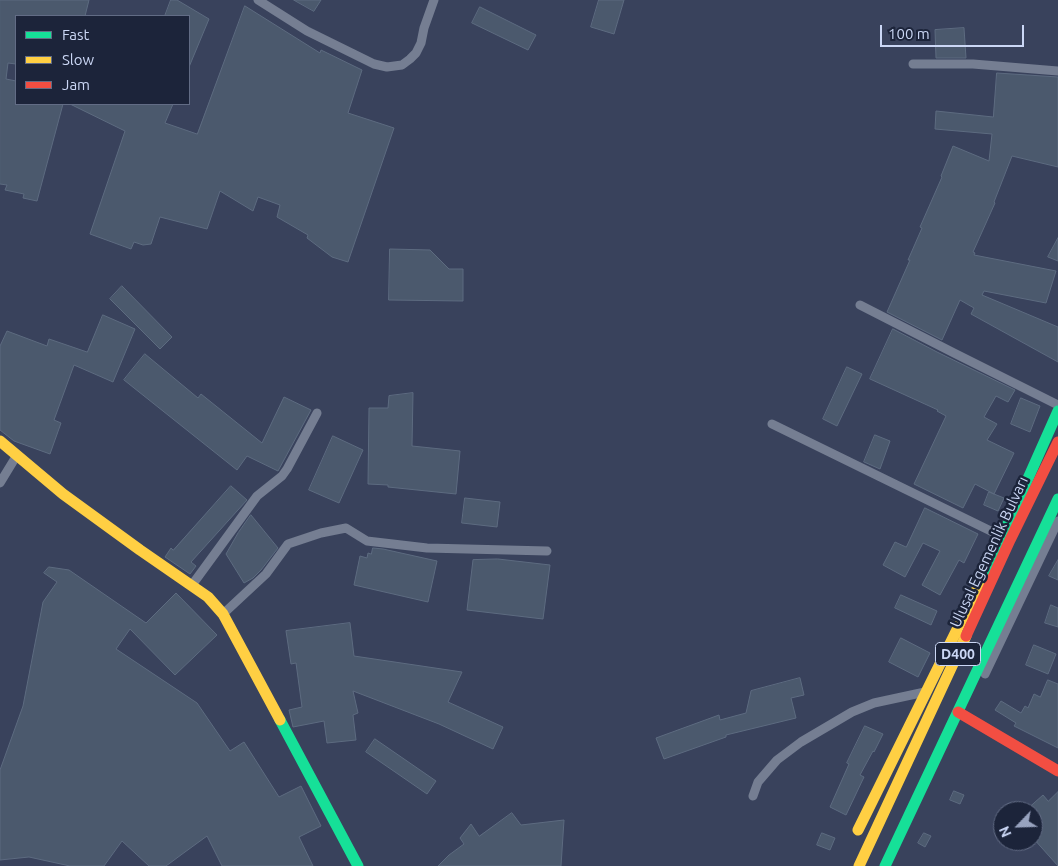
<!DOCTYPE html>
<html>
<head>
<meta charset="utf-8">
<style>
  body { margin:0 }
  #map { position:relative; width:1058px; height:866px; overflow:hidden; background:#39425c; font-family:Ubuntu,sans-serif }
  canvas { display:block }
  .legend { position:absolute; left:15px; top:15px; width:175px; height:90px; box-sizing:border-box; background:#1c243a; border:1px solid #626c85; margin:0; padding:6px 9px; list-style:none; font-size:15px; color:#cbd7f5 }
  .legend li { display:flex; align-items:center; gap:10px; height:25px }
  .legend b { width:25px; border:1px solid #626c85 }
  .north { position:absolute; left:993px; top:801px; width:50px; height:50px; box-sizing:border-box; background:#1c243a; border:1px solid #626c85; border-radius:50%; rotate:246deg; font-size:14px; font-weight:700; line-height:20px; text-align:center; color:#cbd7f5 }
  .north::after { content:''; display:block; margin:auto; width:18px; height:22px; background:#98a3bf; clip-path:polygon(50% 0,100% 100%,50% 72%,0 100%) }
  .scale { position:absolute; left:880px; top:25px; width:144px; height:22px; box-sizing:border-box; border:2px solid #cbd7f5; border-top:0; padding-left:6px; font-size:15px; line-height:18px; white-space:nowrap; color:#cbd7f5; -webkit-text-stroke:4px #1c243a; paint-order:stroke }
</style>
</head>
<body>
<div id="map">
<canvas width="1058" height="866"></canvas>
<ul class="legend">
<li><b style="height:6px;background:#16e098"></b>Fast</li>
<li><b style="height:6px;background:#ffcf43"></b>Slow</li>
<li><b style="height:6px;background:#f24e42"></b>Jam</li>
</ul>
<div class="north">N</div>
<div class="scale">100 m</div>
</div>
<script>
const context = document.querySelector('canvas').getContext('2d');
context.lineJoin = 'round';
function fillPath(path, color) { context.fillStyle = color; context.fill(path, 'evenodd'); }
function stroke(path, color, width, dash) { context.strokeStyle = color; context.lineWidth = width; context.lineCap = dash ? 'butt' : 'round'; context.setLineDash(dash || []); context.stroke(path); }
function label(font, color, halo, rows, align = 'center') {
  context.font = font + ' Ubuntu,sans-serif'; context.lineWidth = 5; context.setLineDash([]); context.textBaseline = 'middle'; context.strokeStyle = halo; context.fillStyle = color; for (const [text, x, y, turn = 0] of rows) {
    context.save(); context.translate(x, y); context.rotate((+turn || 0) * Math.PI / 180); context.textAlign = isNaN(turn) ? turn : align; if (halo) context.strokeText(text, 0, 0); context.fillText(text, 0, 0); context.restore();
  }
}
const building = new Path2D(`
  M0 0H89L85 16H16V64L8 63 6 79 16 81V104H63L37 201 23 198 24 194 5 190 7 185 0 184Z
  M171 0H177L209 19 189 67V16H165Z
  M294 0H321L314 11Z
  M599 0H624L614 34 591 27Z
  M245 6 320 53 321 50 362 70 348 113 394 128 348 262 332 257 307 238 308 235 277 217 280 205 258 197 253 211 220 191 207 229 160 217 151 244 143 245 134 242 131 249 90 234 125 131 70 104H173L165 123 197 134Z
  M480 7 536 35 528 50 472 23Z
  M964 28 966 58H936L935 30Z
  M997 73 1058 77V167L1012 156 994 202 995 203 973 252 975 253 974 255 1056 271 1046 303 984 291 982 295 1058 327V362L971 314 974 308 960 300 942 340 887 312 910 260H908L922 228 920 227 942 177 941 176 953 146 989 161 992 134 935 129 936 111 993 117Z
  M1058 238V261L1048 257Z
  M390 249 430 250 449 269H463V301L389 300Z
  M122 286 172 337 160 349 110 299Z
  M103 315 135 329 113 382 74 365 54 420 61 423 50 454 14 441 0 430V346L7 331 47 346 49 339 87 352Z
  M893 329 937 352 1015 390 1008 402 996 396 984 417 997 424 987 440 1014 453 994 494 975 484 963 508 914 484 946 416 937 411 938 410 870 379Z
  M145 354 198 398 201 394 262 443 284 397 311 410 278 471 247 456 237 470 124 380Z
  M847 367 862 374 837 426 823 419Z
  M413 393 412 446 460 451 456 494 388 487V485L368 484 369 408H388L389 396Z
  M1021 398 1040 406 1030 432 1011 424Z
  M875 435 890 441 880 469 864 462Z
  M333 436 363 450 339 503 309 490Z
  M231 486 247 500 191 562 196 566 190 574 165 557 171 548 173 550Z
  M989 492 1004 498 998 511 984 505Z
  M465 498 500 502 497 527 462 523Z
  M925 508 978 534 964 563 959 560 940 595 922 585 940 551 923 543 905 577 883 565 895 542 906 547Z
  M251 515 278 548 261 570 253 578 244 583 226 554 238 533Z
  M373 548 383 549 437 561 428 602 354 585 360 556 367 558 368 553 371 554Z
  M498 559 550 565 543 619 467 610 473 560Z
  M1058 560V580L1049 576Z
  M49 567 69 570 146 623 176 593 217 635 175 675 130 629 116 649 197 703 230 751 244 742 279 797 301 786 321 826 299 837 313 866H222L207 836 185 852 166 866H149L122 841 104 866H70L29 857 0 860V770L23 706 43 602 57 582 44 573Z
  M901 595 937 611 931 625 895 608Z
  M1051 605 1058 608V627L1045 623Z
  M350 623 354 656 462 672 448 702 503 727 493 749 439 724 353 691 358 713 353 715 356 740 327 743 324 721 293 727 289 710 302 707 296 663 291 664 286 631Z
  M901 638 930 653 918 677 889 662Z
  M1034 645 1056 654 1048 674 1026 665Z
  M800 678 804 695 791 698 796 718 726 735V737L664 759 656 738 719 715 720 720 746 713 751 691Z
  M1048 680 1058 684V748L1014 726 1016 723 995 710 1001 701 1021 713 1025 706 1028 708 1034 694 1040 697Z
  M865 726 883 734 874 752 873 751 860 775 864 777 846 815 830 807 849 764 847 763Z
  M375 739 436 781 427 794 366 752Z
  M954 791 964 795 960 804 950 800Z
  M1058 792V866L1033 838V811H1025L1043 795 1048 801Z
  M512 813 521 825 564 820 561 866H438L449 855 464 844 460 838 471 824 479 836Z
  M822 833 835 838 830 850 817 845Z
  M924 833 931 836 925 847 918 843Z`);
const street = new Path2D(`
  M258 0 307 31 374 64 387 67 402 65 410 59 416 53 421 43 424 28 434 0
  M913 64H973L1058 71
  M860 305 954 353 1058 405
  M772 424 1005 538
  M0 483 17 455
  M192 585 257 496 282 476 287 469 317 413
  M223 614 266 574 288 544 321 533 346 528 367 541 427 548 547 551
  M985 674 1058 521
  M753 796 758 782 777 760 801 742 852 712 874 703 925 692`);
const fast = new Path2D(`
  M979 585 1002 537 1058 411
  M280 720 358 866
  M885 866 1058 499`);
const slow = new Path2D(`
  M0 441 63 494 140 550 208 597 223 614 280 720
  M858 830 979 585
  M859 866 966 636`);
const jam = new Path2D(`
  M966 636 1010 540 1058 442
  M958 712 1058 771`);
const shields = [
  [958,654,45]
];
const shieldNames = [
  ["D400",958,654]
];
const streetNames = [
  ["Ulusal Egemenlik Bulvarı",989,552,-65]
];
fillPath(building, '#4b596d');
stroke(building, '#5d6b80', 1);
stroke(street, '#757e92', 9);
stroke(fast, '#16e098', 11);
stroke(slow, '#ffcf43', 11);
stroke(jam, '#f24e42', 11);
for (const [x, y, w] of shields) { const box = new Path2D(); box.roundRect(x - w / 2, y - 11.5, w, 23, 4); context.fillStyle = '#1c243a'; context.fill(box); stroke(box, '#cbd7f5', 1); }
label('bold 14px', '#cbd7f5', null, shieldNames);
label('15px', '#cbd7f5', '#1c243a', streetNames);
</script>
</body>
</html>
